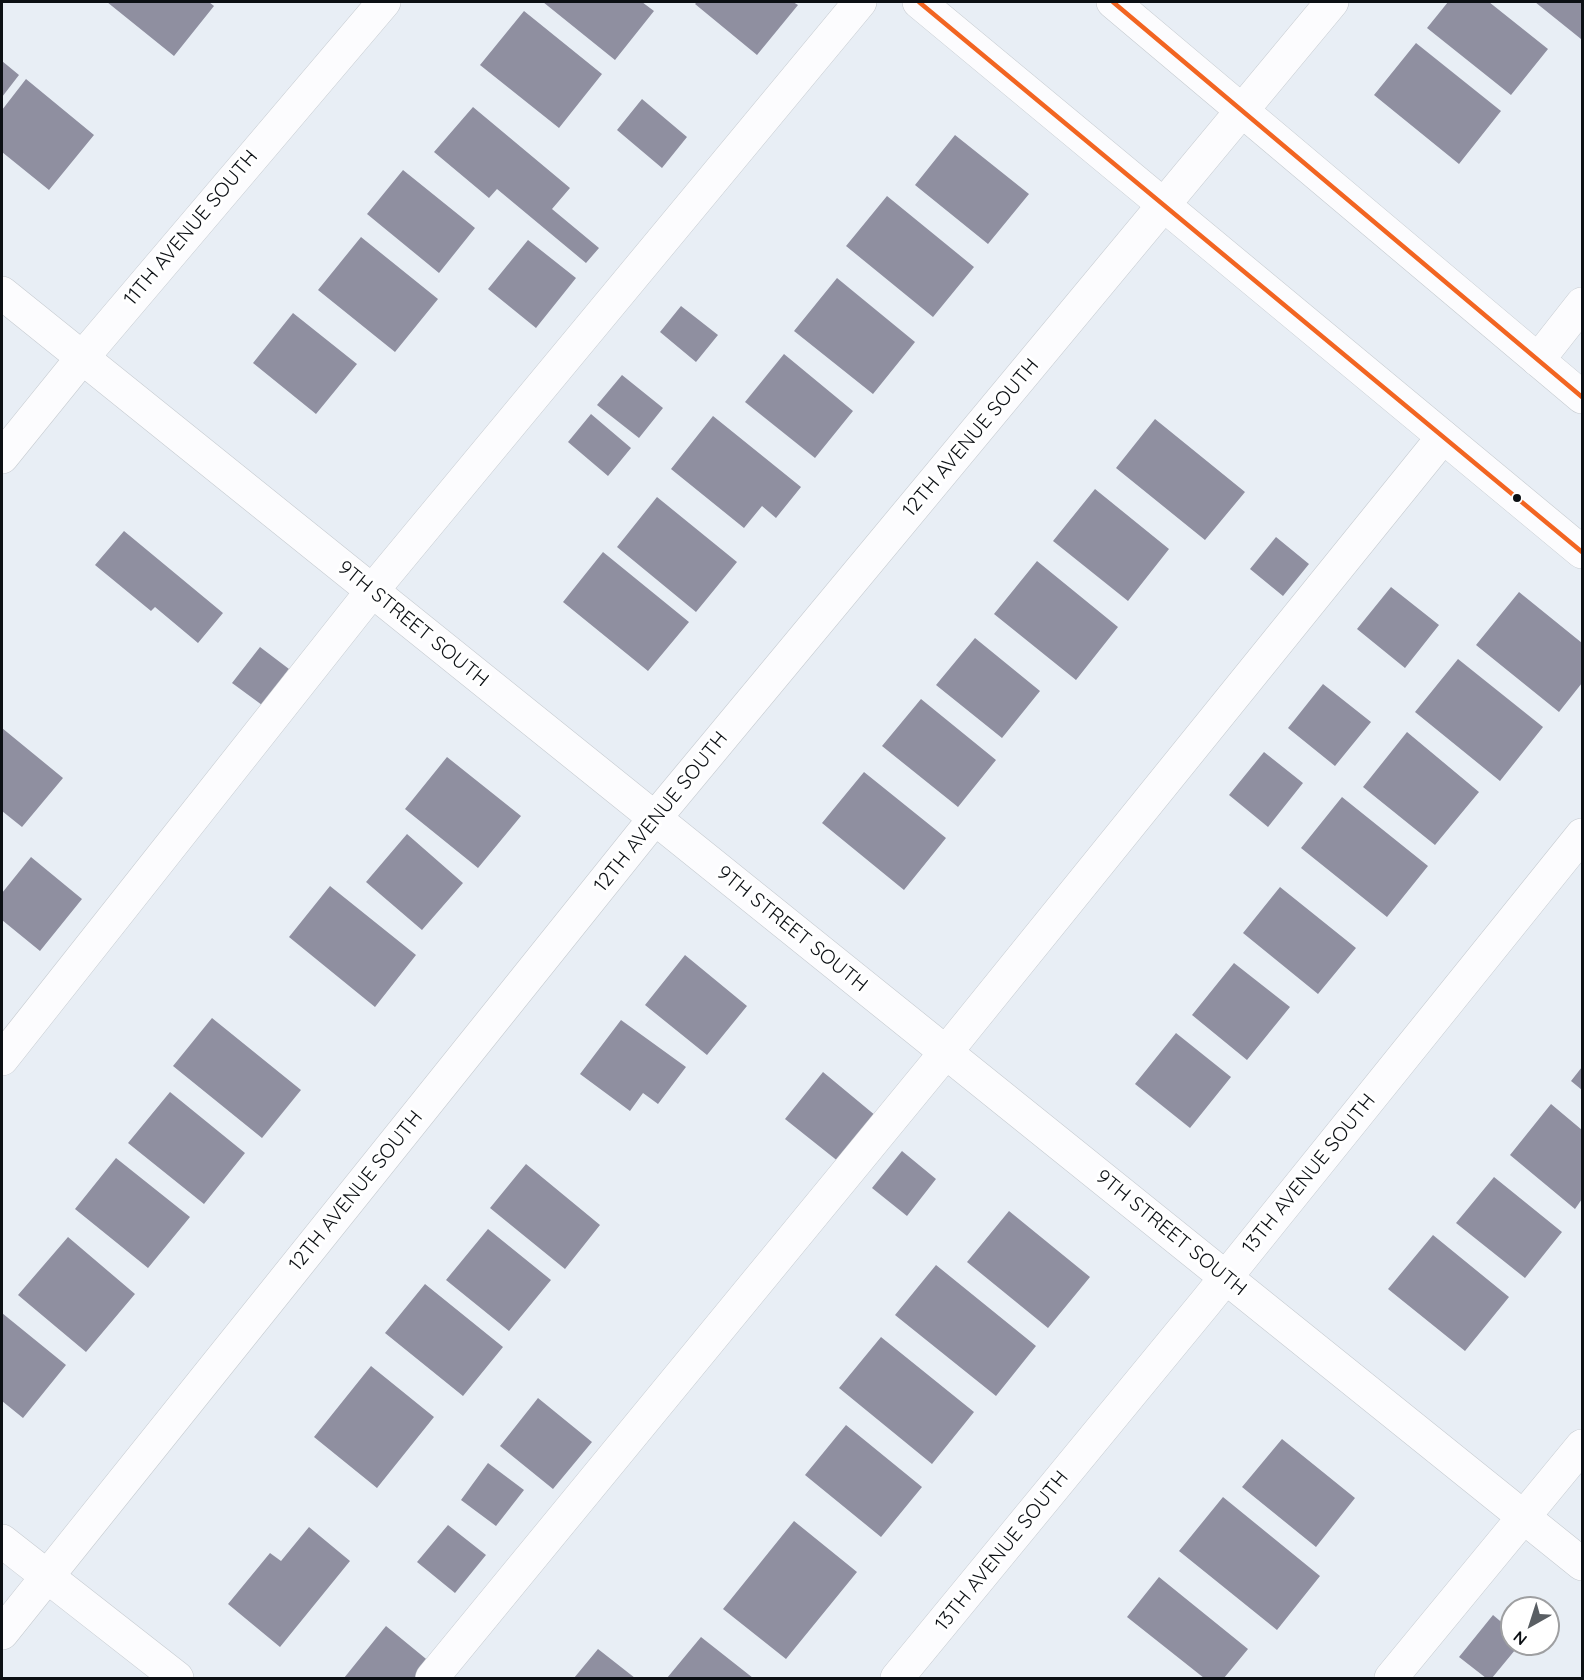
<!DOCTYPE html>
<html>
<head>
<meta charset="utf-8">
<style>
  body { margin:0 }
  #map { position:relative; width:1584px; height:1680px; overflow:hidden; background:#e8eef5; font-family:Quicksand,sans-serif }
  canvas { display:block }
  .frame { position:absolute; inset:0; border:3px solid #0c1014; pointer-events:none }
  .north { position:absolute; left:1500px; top:1596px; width:60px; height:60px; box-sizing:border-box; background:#fff; border:2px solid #9e9fa1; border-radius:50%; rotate:219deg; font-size:16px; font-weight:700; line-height:24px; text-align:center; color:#0c1014 }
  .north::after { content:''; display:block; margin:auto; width:21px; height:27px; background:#595e63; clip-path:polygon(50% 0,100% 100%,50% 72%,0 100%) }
</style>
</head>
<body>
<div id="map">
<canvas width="1584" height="1680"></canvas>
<div class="frame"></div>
<div class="north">N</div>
</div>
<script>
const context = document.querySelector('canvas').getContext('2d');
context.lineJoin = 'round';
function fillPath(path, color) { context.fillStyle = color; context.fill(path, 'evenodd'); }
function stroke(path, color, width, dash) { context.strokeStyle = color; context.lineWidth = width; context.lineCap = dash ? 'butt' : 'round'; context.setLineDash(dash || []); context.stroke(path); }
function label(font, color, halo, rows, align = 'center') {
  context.font = font + ' Quicksand,sans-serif'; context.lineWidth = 6; context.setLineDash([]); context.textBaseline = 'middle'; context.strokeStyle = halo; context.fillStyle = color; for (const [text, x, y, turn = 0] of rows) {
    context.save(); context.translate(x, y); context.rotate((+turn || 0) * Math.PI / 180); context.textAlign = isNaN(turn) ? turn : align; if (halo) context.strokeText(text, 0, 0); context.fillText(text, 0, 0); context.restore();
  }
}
const building = new Path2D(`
  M107 2H209L214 6 174 56Z
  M543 2H642L654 11 615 60Z
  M697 2H793L798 5 757 55 695 4Z
  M1448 2H1489L1548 49 1511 95 1427 28Z
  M1535 2H1582V38L1581 39Z
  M524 11 602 74 559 128 480 65Z
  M1416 43 1501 111 1459 164 1374 95Z
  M2 61 19 75 2 97Z
  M26 79 94 135 49 190 2 152V110Z
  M642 99 687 137 662 168 617 130Z
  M473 107 570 188 552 209 599 248 586 263 497 189 489 198 434 152Z
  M955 135 1029 194 988 244 915 185Z
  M403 170 475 228 439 273 367 214Z
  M887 196 974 267 933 317 846 246Z
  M361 237 438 299 395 352 318 290Z
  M528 240 576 278 536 328 488 289Z
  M837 278 915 342 873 394 794 331Z
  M681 306 718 335 696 362 660 332Z
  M293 313 357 364 316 414 253 363Z
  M784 354 853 411 815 458 745 402Z
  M622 375 663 408 639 438 597 405Z
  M591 414 631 448 608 476 568 442Z
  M713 416 801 487 776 518 762 506 744 528 671 469Z
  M1155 419 1245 492 1205 540 1116 468Z
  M1095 489 1169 549 1128 601 1053 541Z
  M657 497 737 562 696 612 617 547Z
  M124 531 223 613 198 643 155 607 151 611 95 565Z
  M1276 537 1309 564 1283 596 1250 569Z
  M603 552 689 622 648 671 563 602Z
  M1037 561 1118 627 1076 680 994 614Z
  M1391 587 1439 625 1405 668 1357 629Z
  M1519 592 1582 643V683L1559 712 1476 645Z
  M975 638 1040 691 1002 738 936 685Z
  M260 647 289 669 262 705 232 683Z
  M1458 659 1543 727 1500 781 1415 712Z
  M1323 684 1371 722 1335 766 1288 728Z
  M921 699 996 760 958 807 882 746Z
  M2 728 63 778 22 827 2 811Z
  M1407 732 1479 792 1435 845 1363 787Z
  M1264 752 1303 783 1268 827 1229 795Z
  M447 757 521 816 478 868 405 809Z
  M864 772 946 838 904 890 822 823Z
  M1342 797 1428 866 1387 917 1301 848Z
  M407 834 463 883 422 930 366 882Z
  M31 857 82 899 40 951 2 920V893Z
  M330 886 416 955 375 1007 289 937Z
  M1280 887 1356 948 1318 994 1243 933Z
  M685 955 747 1006 707 1055 645 1005Z
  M1234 963 1290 1007 1247 1060 1192 1015Z
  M212 1018 301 1090 262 1138 173 1066Z
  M621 1020 686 1067 658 1104 643 1093 630 1111 580 1074Z
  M1176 1033 1231 1077 1190 1128 1135 1084Z
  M1582 1067V1090L1571 1081Z
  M823 1072 876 1116 839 1162 785 1119Z
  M170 1092 245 1153 204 1204 128 1143Z
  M1551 1104 1582 1130V1199L1575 1209 1510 1155Z
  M902 1151 936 1179 907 1216 872 1188Z
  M116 1158 190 1217 148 1268 75 1209Z
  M526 1164 600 1225 565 1269 490 1208Z
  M1494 1177 1562 1232 1525 1278 1456 1223Z
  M1009 1211 1090 1277 1048 1328 967 1262Z
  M488 1229 551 1280 509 1331 446 1280Z
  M1433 1235 1509 1297 1465 1351 1388 1289Z
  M68 1237 135 1294 86 1352 18 1295Z
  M936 1265 1036 1346 996 1396 895 1315Z
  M425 1284 503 1347 463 1396 385 1333Z
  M2 1313 66 1365 23 1418 2 1401Z
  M881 1337 974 1412 932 1464 839 1388Z
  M371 1366 434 1417 377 1488 314 1437Z
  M538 1398 592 1442 553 1489 500 1446Z
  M846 1425 922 1487 881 1537 805 1475Z
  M1282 1439 1355 1498 1316 1547 1242 1487Z
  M488 1463 524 1490 496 1526 461 1500Z
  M1223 1497 1320 1576 1277 1630 1179 1551Z
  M794 1521 857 1572 786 1659 723 1609Z
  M448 1525 486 1555 455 1593 417 1562Z
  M309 1527 350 1561 280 1647 228 1604 270 1553 281 1561Z
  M1159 1577 1248 1649 1224 1678H1204L1127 1617Z
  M1493 1615 1512 1631V1644H1520L1492 1678H1486L1459 1657Z
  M386 1626 431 1663 418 1678H344Z
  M701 1637 753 1678H667Z
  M598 1649 635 1678H574Z`);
const minor = new Path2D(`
  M2 293 1582 1564
  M1538 360 1582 304
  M2 457 82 358 384 2
  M2 1059 372 591 860 2
  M2 1541 177 1678
  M2 1633 655 818 1332 2
  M432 1678 946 1052 1443 437
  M897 1678 1206 1302 1582 835
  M1391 1678 1582 1446`);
const major = new Path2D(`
  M919 2 1582 552
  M1113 2 1582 397`);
const bus1 = new Path2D(`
  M919 2 1582 552
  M1113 2 1582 397`);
const markers = [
  [1517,498,5,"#0c1014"]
];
const streetNames = [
  ["11TH AVENUE SOUTH",191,228,-50],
  ["12TH AVENUE SOUTH",971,438,-50],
  ["9TH STREET SOUTH",413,624,39],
  ["12TH AVENUE SOUTH",661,812,-51],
  ["9TH STREET SOUTH",792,929,39],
  ["13TH AVENUE SOUTH",1309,1174,-51],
  ["12TH AVENUE SOUTH",356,1191,-51],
  ["9TH STREET SOUTH",1171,1233,39],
  ["13TH AVENUE SOUTH",1002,1551,-51]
];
fillPath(building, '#8f8fa0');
stroke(minor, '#c6cbd0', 34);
stroke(major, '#c6cbd0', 34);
stroke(minor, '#fcfcfe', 33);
stroke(major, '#fcfcfe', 33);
stroke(bus1, '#f26522', 4.5);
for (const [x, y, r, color] of markers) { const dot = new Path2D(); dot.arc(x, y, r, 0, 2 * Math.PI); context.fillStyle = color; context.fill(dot); stroke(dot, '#fff', 2); }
label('20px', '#0c1014', '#fff', streetNames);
</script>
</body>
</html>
